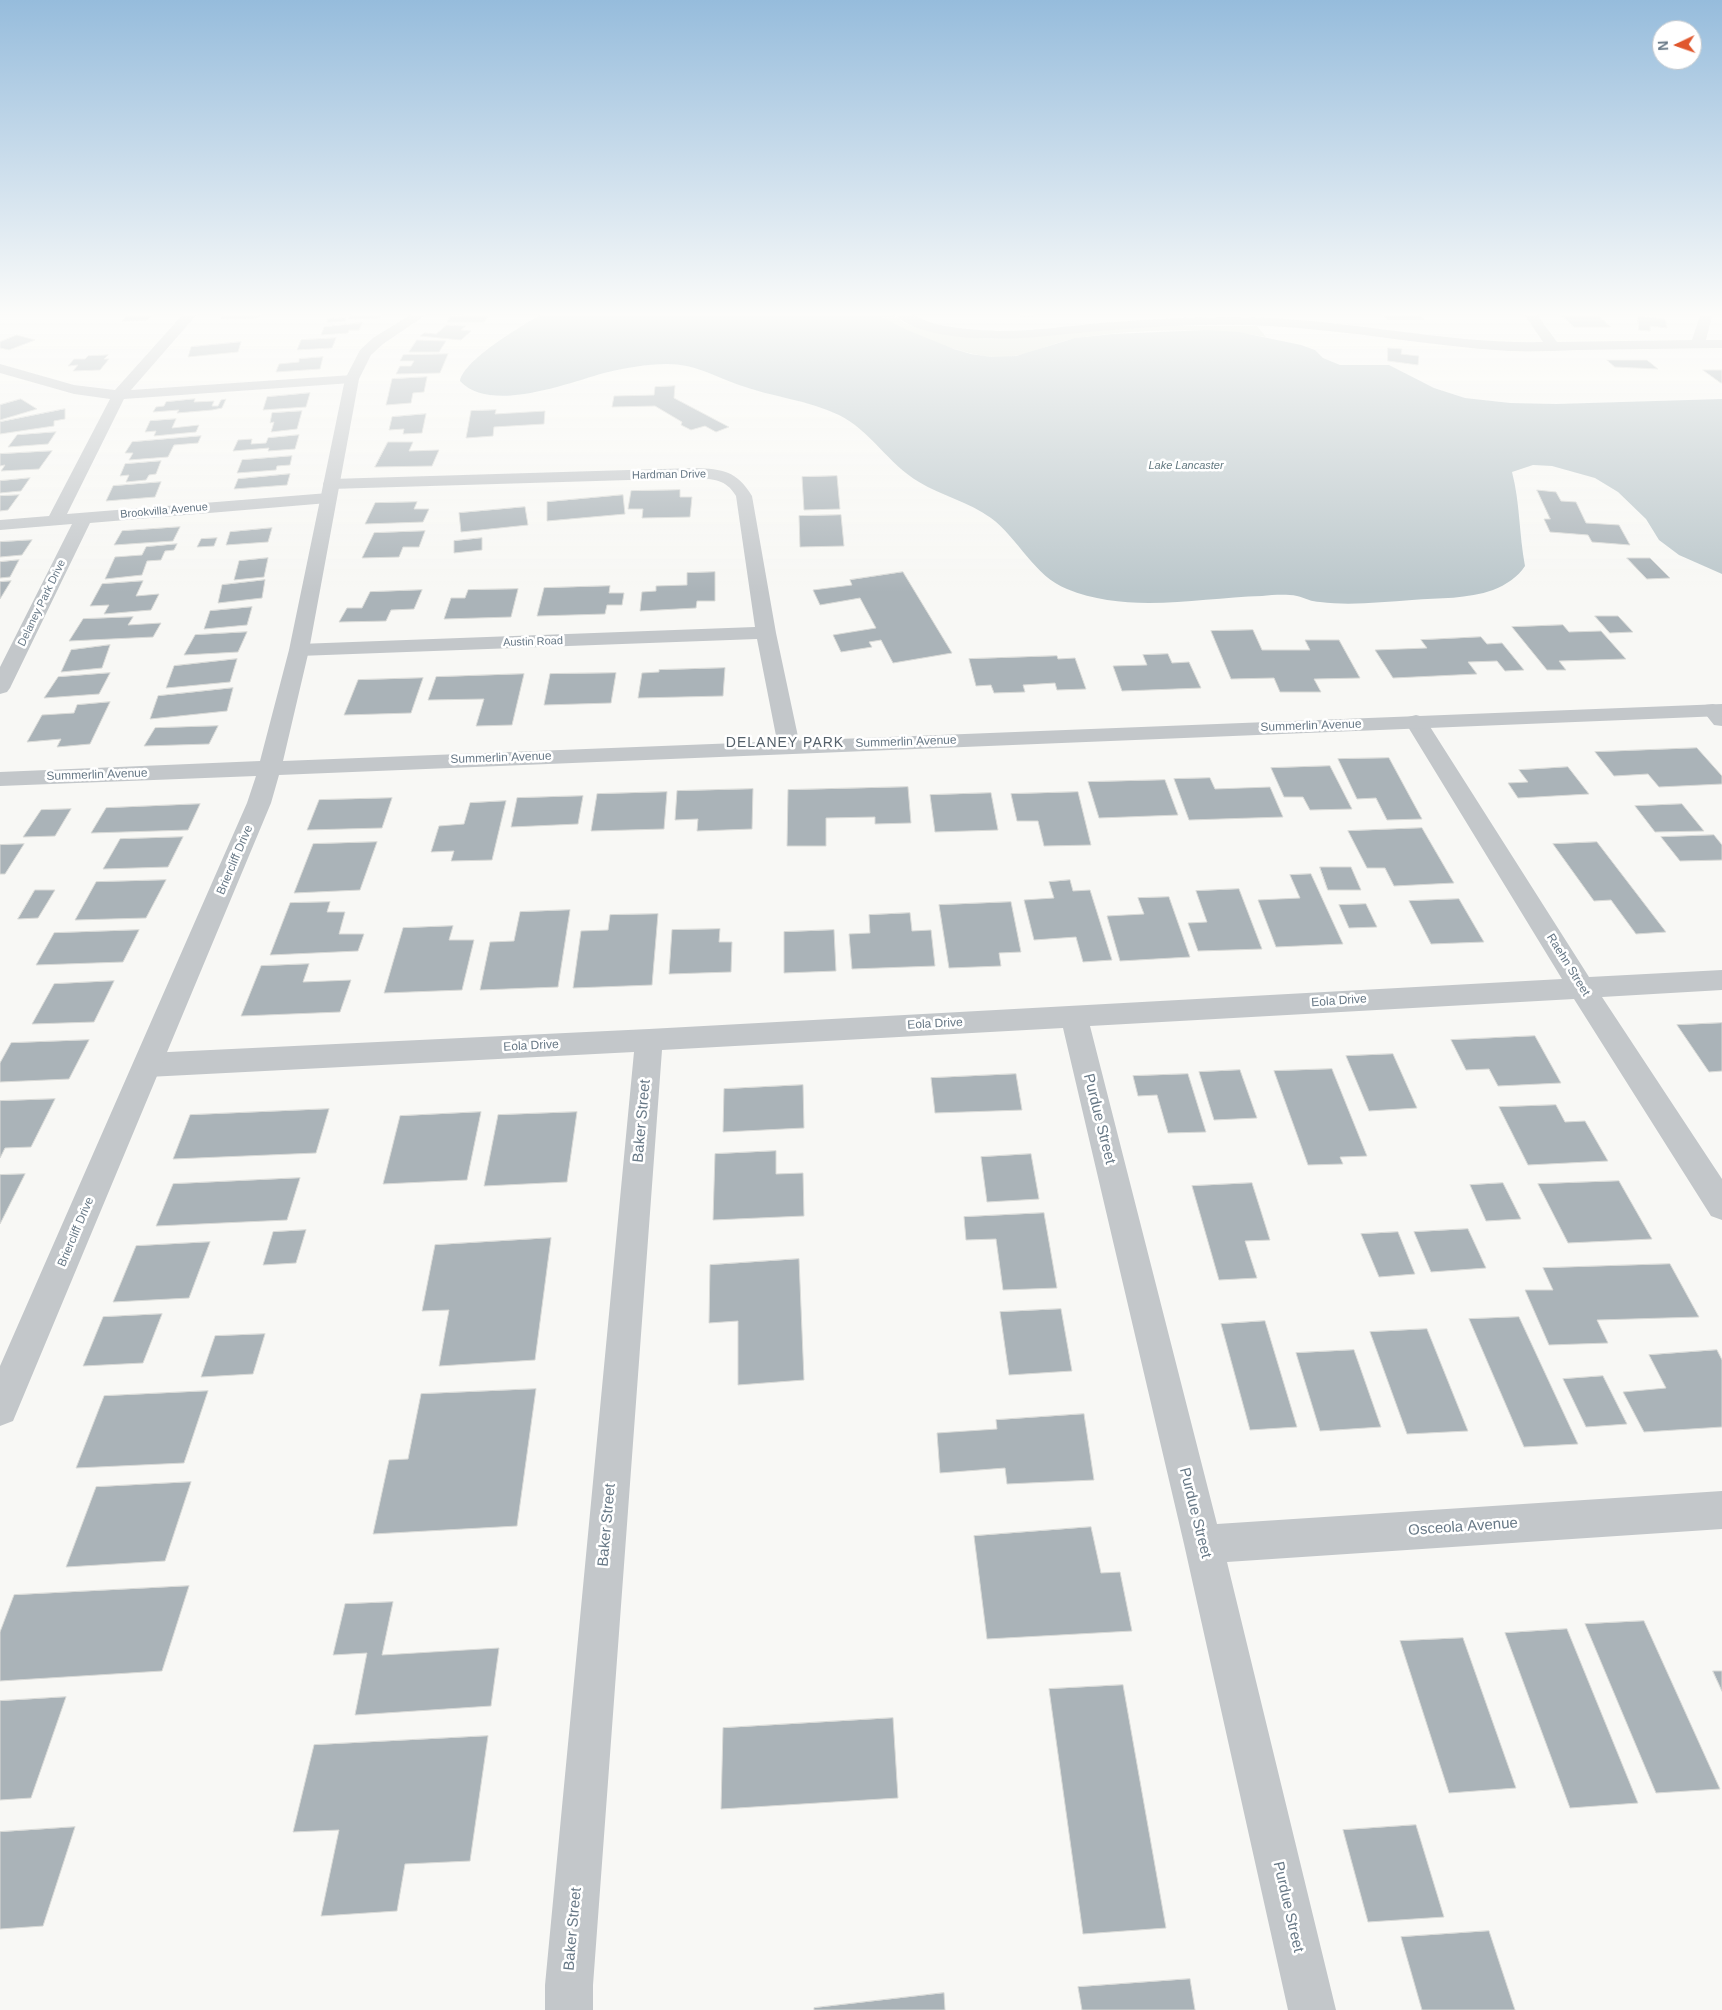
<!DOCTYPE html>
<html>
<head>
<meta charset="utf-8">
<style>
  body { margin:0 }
  #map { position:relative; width:1722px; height:2010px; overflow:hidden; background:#f8f8f5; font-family:Helvetica,sans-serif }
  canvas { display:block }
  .north { position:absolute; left:1652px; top:20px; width:50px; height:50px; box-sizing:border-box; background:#fff; border:1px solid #c2c9cf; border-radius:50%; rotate:267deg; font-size:14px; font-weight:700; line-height:20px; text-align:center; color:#677886 }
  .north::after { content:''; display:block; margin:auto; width:18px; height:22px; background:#e0572d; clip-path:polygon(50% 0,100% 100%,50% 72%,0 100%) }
</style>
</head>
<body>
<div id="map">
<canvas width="1722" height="2010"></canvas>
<div class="north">N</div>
</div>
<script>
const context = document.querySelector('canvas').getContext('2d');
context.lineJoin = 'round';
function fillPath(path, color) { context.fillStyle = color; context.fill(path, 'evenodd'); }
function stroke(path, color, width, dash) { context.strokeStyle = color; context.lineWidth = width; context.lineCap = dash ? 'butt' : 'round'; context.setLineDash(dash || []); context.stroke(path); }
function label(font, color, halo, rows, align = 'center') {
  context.font = font + ' Helvetica,sans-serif'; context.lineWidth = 5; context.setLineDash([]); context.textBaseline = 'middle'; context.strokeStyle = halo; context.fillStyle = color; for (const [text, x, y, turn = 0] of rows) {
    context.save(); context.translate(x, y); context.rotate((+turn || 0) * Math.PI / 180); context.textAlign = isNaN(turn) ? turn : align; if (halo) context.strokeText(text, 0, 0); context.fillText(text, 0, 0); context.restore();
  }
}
const green = new Path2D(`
  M872 312H889L904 323 921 329 966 337 992 339 1158 326H1257L1266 337C1206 327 1137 329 1077 338 1053 342 1031 355 1007 357 975 361 898 332 872 312Z`);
const water = new Path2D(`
  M545 312H872L907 330 954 349 971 354 992 357 1016 356 1075 338 1112 334 1207 330 1239 332 1301 345 1315 350 1323 358 1340 365H1389L1434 388 1465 398 1510 403 1556 404 1722 399V574L1679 555 1659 540 1646 519 1618 492 1595 478 1552 466 1533 465 1512 472C1520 502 1519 535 1525 566 1518 577 1506 585 1493 590 1468 599 1439 598 1412 600 1382 602 1350 606 1320 602 1312 602 1305 598 1297 596 1286 594 1273 595 1262 596 1198 598 1128 614 1067 589 1034 576 1019 539 991 518 969 502 942 496 919 482 888 464 871 431 839 415 808 400 772 397 739 385 714 376 695 364 667 364 647 364 624 368 604 373 568 383 490 414 460 381 465 358 524 325 545 312Z`);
const building = new Path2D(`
  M227 312H262L257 318 221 319Z
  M353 312H383L380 318 349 319Z
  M1019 312H1050L1051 313H1032L1033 316H1020Z
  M1381 312H1417L1424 319H1387Z
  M465 313H490L484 322H447L451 316H463Z
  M153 314 147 320 122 321 128 315Z
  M1561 314 1597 315 1611 327H1574Z
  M1638 316 1665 319 1667 328 1650 326V331L1639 330Z
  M346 318 345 321 327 322 328 319Z
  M362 323 359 330H349L348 333 321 335 324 327Z
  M447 325 466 326 461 330 471 331 461 340 420 336 424 333 436 334Z
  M17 335 35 340 9 350 0 348V342Z
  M336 338 332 348 297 350 301 340Z
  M417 340 446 341 439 352H409Z
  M241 342 238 352 188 357 191 347Z
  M1388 348 1402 349 1401 354 1419 356 1418 365 1388 361Z
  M448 354 440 373 396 374 400 366H411L414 361H400L403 355Z
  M108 355 104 359H109L100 370 73 371 78 365 68 366 74 359H85L88 356Z
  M323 357 320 369 276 372 279 364 299 362V359Z
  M1607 360H1647L1658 369 1615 367Z
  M1703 370H1722V383H1721Z
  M427 377 424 392 413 393 411 403 386 405 392 379Z
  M675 386 674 398 729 427 716 432 705 426 691 430 681 425 682 422 655 406 612 407 614 396 654 395 655 387Z
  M310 393 306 407 263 410 267 397Z
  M21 399 37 409 0 420V405Z
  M195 399 194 402 214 401 212 406H218L221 400 226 399 222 408 212 410 177 413 179 410 153 412 156 407 164 406 166 402Z
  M65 409V419L54 421V426L0 434V422Z
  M496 410 495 414 545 411 544 424 494 427 493 436 466 438 471 411Z
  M302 411 297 429 271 432 274 422 270 423 272 413Z
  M426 414 422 433 403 434 404 429 389 430 392 417Z
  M176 419 172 428 199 425 196 432 154 436 156 431 145 432 150 421Z
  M56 432 48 444 8 447 17 435Z
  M299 435 295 449 268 451 269 448 233 451 238 440 252 439 251 444 266 443 268 438Z
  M201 436 198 443 174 445 168 457 129 460 133 453H125L132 442Z
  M388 442H413L409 451 439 450 432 466 375 467Z
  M52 451 39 469 1 471 5 465 0 466V454Z
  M292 456 290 465 277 466 276 470 237 473 242 460Z
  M161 461 156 474 149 475 146 480 126 482 129 475 120 476 125 464Z
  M290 474 287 485 234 489 238 479Z
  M837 476 840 509 804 510 802 477Z
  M30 478 21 491 0 493V481Z
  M161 482 155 497 106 501 113 486Z
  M680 490V497H692L690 517 642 518 643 509H628L631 491Z
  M1537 490 1556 492 1561 501 1576 502 1586 523 1619 525 1630 545 1592 542 1588 535 1550 532 1544 519H1550Z
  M19 495 8 510 0 511V496Z
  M623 495 625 514 547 521V502Z
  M417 502 414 509H429L423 522 365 524 375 503Z
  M525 507 528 525 461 532 459 513Z
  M841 515 844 546 800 547 799 516Z
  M180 527 173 541 114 545 122 531Z
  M272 528 268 542 226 545 230 532Z
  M425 531 419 547H403L399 557 362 558 374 533Z
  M217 538 214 546 197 547 201 539Z
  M482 538V550L454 553V541Z
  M32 540 22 555 0 557V542Z
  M177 544 174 550 165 551 161 560 147 561 142 575 105 579 115 557 142 555 146 547Z
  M268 558 264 577 234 580 239 561Z
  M1627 558H1650L1670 578 1647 579Z
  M19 560 10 577 0 578V562Z
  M715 572V601H697L696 608 640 611 642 592 656 591V586L687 585V573Z
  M903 572 952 653 893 663 881 640 869 642 872 647 841 652 833 635 876 628 860 598 820 605 813 590 852 585 850 580Z
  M265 580 262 598 218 603 222 585Z
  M11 581 0 599V582Z
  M143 581 136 596 159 594 151 610 104 614 109 605 90 606 102 584Z
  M610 586 609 593H624L622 605H607L605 614 537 616 544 588Z
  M518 589 511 617 444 619 451 598H465L468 590Z
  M422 590 414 609 391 610 386 621 339 622 347 608H362L370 592Z
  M252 607 247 625 204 629 210 611Z
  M1595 616H1618L1633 632 1610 633Z
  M133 617 128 625 161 623 153 637 69 641 83 619Z
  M1563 625 1569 632 1601 631 1626 659 1559 661 1566 670H1547L1512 627Z
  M1253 630 1262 650H1310L1305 640H1339L1360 678 1314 679 1321 692H1280L1274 678 1231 679 1211 631Z
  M247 632 238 652 184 655 195 635Z
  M1481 637 1487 644 1502 643 1524 670 1505 671 1497 661 1468 662 1477 674 1393 678 1375 650 1427 648 1421 640Z
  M110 645 102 668 61 672 71 650Z
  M1168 654 1172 663 1189 662 1201 688 1122 691 1113 666 1147 665 1143 655Z
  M1057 656 1058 659 1075 658 1086 689 1057 690 1055 683 1023 685 1025 692 994 693 991 685 976 686 969 659Z
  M237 659 230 682 166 688 174 666Z
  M725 668 723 696 638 698 642 673 659 672V670Z
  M110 673 99 694 44 698 58 677Z
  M616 673 611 703 544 705 550 674Z
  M524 674 512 725 476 726 484 699 428 700 436 677Z
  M423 678 411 713 344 715 358 680Z
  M233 688 227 711 150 719 158 696Z
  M110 702 90 744 57 747 61 739 27 742 42 715 74 713 77 705Z
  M218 726 209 744 144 746 155 728Z
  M1697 748 1722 776V784L1659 787 1648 774 1614 776 1595 752Z
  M1389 758 1422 819 1387 820 1376 798 1357 799 1338 759Z
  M1330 766 1352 809 1310 810 1303 797H1284L1271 768Z
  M1568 767 1589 794 1518 798 1508 783 1528 782 1519 770Z
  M1210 778 1215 789 1270 787 1283 817 1189 820 1174 779Z
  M1165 780 1178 815 1099 818 1088 782Z
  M908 787 911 823 875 824V817L826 818V846H787L788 790Z
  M753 789 752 829 697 831 698 819 675 820 677 791Z
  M667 792 664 829 591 831 597 794Z
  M1078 792 1091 845 1044 846 1038 821H1017L1011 794Z
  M991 793 998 830 935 832 930 795Z
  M583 796 578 824 511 827 517 798Z
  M392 798 382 828 307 830 319 800Z
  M506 801 492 860 451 861 454 851 431 852 439 826 464 824 470 803Z
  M200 804 188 830 91 833 106 808Z
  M1682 804 1704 831 1655 832 1635 806Z
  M71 809 55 836 23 837 41 810Z
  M1422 828 1454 883 1394 886 1385 868H1367L1348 831Z
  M1714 835 1722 845V860L1680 861 1661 837Z
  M183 837 168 867 103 869 120 839Z
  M377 842 360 890 294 893 313 844Z
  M1597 842 1666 932 1636 934 1611 900 1594 901 1553 844Z
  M24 844 5 874H0V845Z
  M1320 867H1351L1361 890H1328Z
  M1311 874 1343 944 1276 947 1258 900 1300 898 1290 875Z
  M166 880 146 918 75 920 96 882Z
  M1070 880 1073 891 1090 890 1112 960 1083 962 1076 937 1034 940 1024 900 1054 898 1049 882Z
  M1239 889 1262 949 1198 951 1188 923 1207 922 1196 891Z
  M35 890H55L38 918 18 919Z
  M1169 897 1190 957 1120 961 1107 916 1144 914 1138 898Z
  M1459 899 1484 942 1431 944 1409 901Z
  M330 902 327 912H345L339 934H364L358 951 270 955 290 903Z
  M1011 902 1021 952 999 953 1001 966 949 968 939 905Z
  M1366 904 1377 927 1349 928 1339 905Z
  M570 910 558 987 480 990 490 942 514 941 520 912Z
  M910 913 912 931 931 930 935 966 852 969 849 934 870 933 869 915Z
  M658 914 652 985 573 988 581 931 608 930 610 915Z
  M453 926 449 940H474L462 990 384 993 403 928Z
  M720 929 719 942H732L731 972 669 974 672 930Z
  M139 930 123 962 36 965 54 933Z
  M834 930 836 971 784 973V932Z
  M309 964 303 982 351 980 340 1012 241 1016 261 966Z
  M114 981 94 1022 32 1024 54 984Z
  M1722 1023V1071L1709 1072 1677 1025Z
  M1535 1036 1561 1083 1498 1086 1489 1069 1466 1070 1451 1040Z
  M89 1040 69 1079 0 1082V1063L11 1043Z
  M1393 1054 1417 1108 1369 1111 1346 1056Z
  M1332 1069 1367 1156 1340 1157 1343 1164 1308 1165 1274 1071Z
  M1240 1070 1257 1118 1214 1120 1199 1072Z
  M1016 1074 1022 1110 935 1113 931 1078Z
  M1188 1074 1206 1132 1168 1133 1157 1095 1138 1096 1133 1076Z
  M803 1085 804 1128 723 1132 724 1089Z
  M55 1099 31 1147 5 1148 0 1158V1101Z
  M1556 1105 1565 1122 1585 1121 1608 1161 1528 1165 1499 1107Z
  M329 1109 316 1153 173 1159 190 1115Z
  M481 1112 467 1180 383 1184 400 1116Z
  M577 1112 567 1182 484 1186 498 1115Z
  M776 1151V1174L803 1173 804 1216 713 1220 715 1154Z
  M1031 1154 1039 1199 987 1202 981 1157Z
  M25 1174 0 1224V1175Z
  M300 1178 287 1220 156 1226 173 1184Z
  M1619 1181 1652 1239 1568 1243 1538 1184Z
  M1252 1183 1270 1240 1245 1241 1257 1278 1219 1280 1192 1186Z
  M1503 1183 1521 1219 1486 1221 1470 1185Z
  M1044 1213 1057 1288 1003 1290 996 1239 966 1240 964 1217Z
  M1468 1229 1486 1268 1431 1272 1414 1232Z
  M306 1230 296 1263 263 1265 273 1232Z
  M1398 1232 1415 1274 1379 1277 1361 1234Z
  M551 1238 535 1360 439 1366 449 1310 422 1311 435 1245Z
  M210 1242 189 1298 113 1302 136 1246Z
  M799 1259 804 1380 738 1385V1321L709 1323 710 1265Z
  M1670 1264 1699 1317 1597 1320 1608 1343 1549 1345 1525 1290H1553L1543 1268Z
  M1061 1309 1072 1371 1009 1375 1000 1312Z
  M162 1314 143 1363 83 1366 103 1317Z
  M1519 1317 1578 1444 1524 1447 1469 1319Z
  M1265 1321 1297 1427 1250 1430 1221 1324Z
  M1427 1329 1468 1431 1407 1434 1370 1332Z
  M265 1334 253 1374 201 1377 215 1336Z
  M1354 1350 1381 1427 1320 1431 1296 1353Z
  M1717 1350 1722 1360V1427L1644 1432 1623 1392 1666 1388 1649 1355Z
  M1603 1376 1627 1424 1586 1427 1563 1379Z
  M536 1389 517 1526 373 1534 389 1460 408 1459 421 1394Z
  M208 1391 184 1463 76 1468 104 1396Z
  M1084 1414 1094 1480 1007 1484 1005 1468 940 1473 937 1433 997 1429 996 1420Z
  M191 1482 165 1561 66 1567 96 1487Z
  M1091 1527 1101 1573 1120 1572 1132 1631 987 1639 974 1536Z
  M189 1586 162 1671 0 1681V1632L14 1595Z
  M393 1602 382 1655 499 1648 491 1706 355 1715 367 1653 333 1655 345 1604Z
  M1644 1621 1720 1789 1656 1793 1585 1624Z
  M1567 1629 1638 1803 1570 1808 1505 1633Z
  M1463 1638 1516 1788 1449 1793 1400 1641Z
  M1713 1671H1722V1691Z
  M1123 1685 1166 1928 1083 1934 1049 1689Z
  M66 1697 31 1798 0 1800V1701Z
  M893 1718 898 1798 721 1809 723 1728Z
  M488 1736 470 1861 405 1864 397 1911 321 1916 339 1830 293 1832 314 1745Z
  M1416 1825 1444 1917 1368 1922 1343 1830Z
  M75 1827 43 1926 0 1929V1832Z
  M1489 1931 1515 2010H1422L1401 1937Z
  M1190 1979 1195 2010H1082L1078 1987Z
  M944 1993 945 2010H814V2008Z`);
const minor = new Path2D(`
  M185 312H199L131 390 352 375 357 376 359 379 357 382 352 383 124 399 67 514 328 493 334 494 336 498 334 502 328 503 90 523 10 688 7 692 0 694V667L72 524 0 530V520L49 516 110 399 74 394 0 373V364L74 385 115 390Z
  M893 312C911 310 919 320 936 324 957 329 978 330 1000 331 1034 331 1068 326 1101 323 1157 319 1212 315 1268 318 1360 322 1451 344 1543 342L1523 312H1535L1557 342 1692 340 1701 312H1713L1706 340H1722V348C1674 349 1627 349 1579 350 1555 351 1531 352 1508 351 1428 346 1349 330 1269 326 1195 322 1121 329 1047 336 1010 340 919 344 893 312Z
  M695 468C723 469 737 471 752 496L776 633 800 746 797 751 789 753 781 751 778 746 757 639 299 656 292 654 289 650 292 646 299 644 755 627 736 496C726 479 713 479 695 478L331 489 325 488 323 484 325 480 331 479Z
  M1713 704 1722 707V726L1714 725 1702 710 1705 705Z
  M1416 715 1424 717 1427 722 1589 977 1722 970V990L1602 997 1722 1179V1220L1711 1216 1574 999 1090 1026 1217 1524 1722 1491V1529L1227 1562 1336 2010H1288L1184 1544 1063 1028 662 1050 593 1985V2010H545V1985L634 1052 148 1077 138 1073 134 1065 138 1057 148 1053 649 1029 1562 979 1405 722 1408 717Z`);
const tertiary = new Path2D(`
  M415 312H430L383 344 371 355 359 379 309 650 283 761 1722 704V716L279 775 271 803 13 1421 0 1426V1366L247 803 256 776 0 786V772L260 761 289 650 345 379 360 350 373 338Z`);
const farWaternames = [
  ["Lake Lancaster",1186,466]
];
const farStreetnames = [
  ["Hardman Drive",669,475,-1],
  ["Brookvilla Avenue",164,511,-5],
  ["Delaney Park Drive",42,603,-64],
  ["Austin Road",533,642,-2]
];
const streetNames = [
  ["Summerlin Avenue",1311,726,-2],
  ["Summerlin Avenue",906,742,-2],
  ["Summerlin Avenue",501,758,-2],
  ["Summerlin Avenue",97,775,-2],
  ["Briercliff Drive",235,860,-67],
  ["Raehn Street",1568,965,58],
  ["Eola Drive",1339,1001,-4],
  ["Eola Drive",935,1024,-3],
  ["Eola Drive",531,1046,-3],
  ["Briercliff Drive",76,1232,-67]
];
const neighbourhoodNames = [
  ["DELANEY PARK",785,743]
];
const nearStreetnames = [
  ["Purdue Street",1099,1119,76],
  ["Baker Street",642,1121,-85],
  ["Purdue Street",1195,1513,76],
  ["Baker Street",607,1525,-85],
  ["Osceola Avenue",1463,1527,-4],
  ["Purdue Street",1288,1907,77],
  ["Baker Street",573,1929,-85]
];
fillPath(green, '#d9dfd6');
fillPath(water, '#bbc7cb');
fillPath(building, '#aab3b8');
stroke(building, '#d9dad7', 1);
fillPath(minor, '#c3c7ca');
fillPath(tertiary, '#c3c7ca');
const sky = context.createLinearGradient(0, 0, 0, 593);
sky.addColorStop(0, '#96bcdc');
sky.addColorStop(0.53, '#fcfcfa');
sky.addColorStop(1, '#fcfcfa00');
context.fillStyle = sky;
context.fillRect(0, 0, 1722, 593);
label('italic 11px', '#637981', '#fff', farWaternames);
label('11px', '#677886', '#fff', farStreetnames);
label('12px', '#677886', '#fff', streetNames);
context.letterSpacing = '1px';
label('14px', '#55616b', '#fff', neighbourhoodNames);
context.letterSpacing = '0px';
label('15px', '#677886', '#fff', nearStreetnames);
</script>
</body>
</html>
